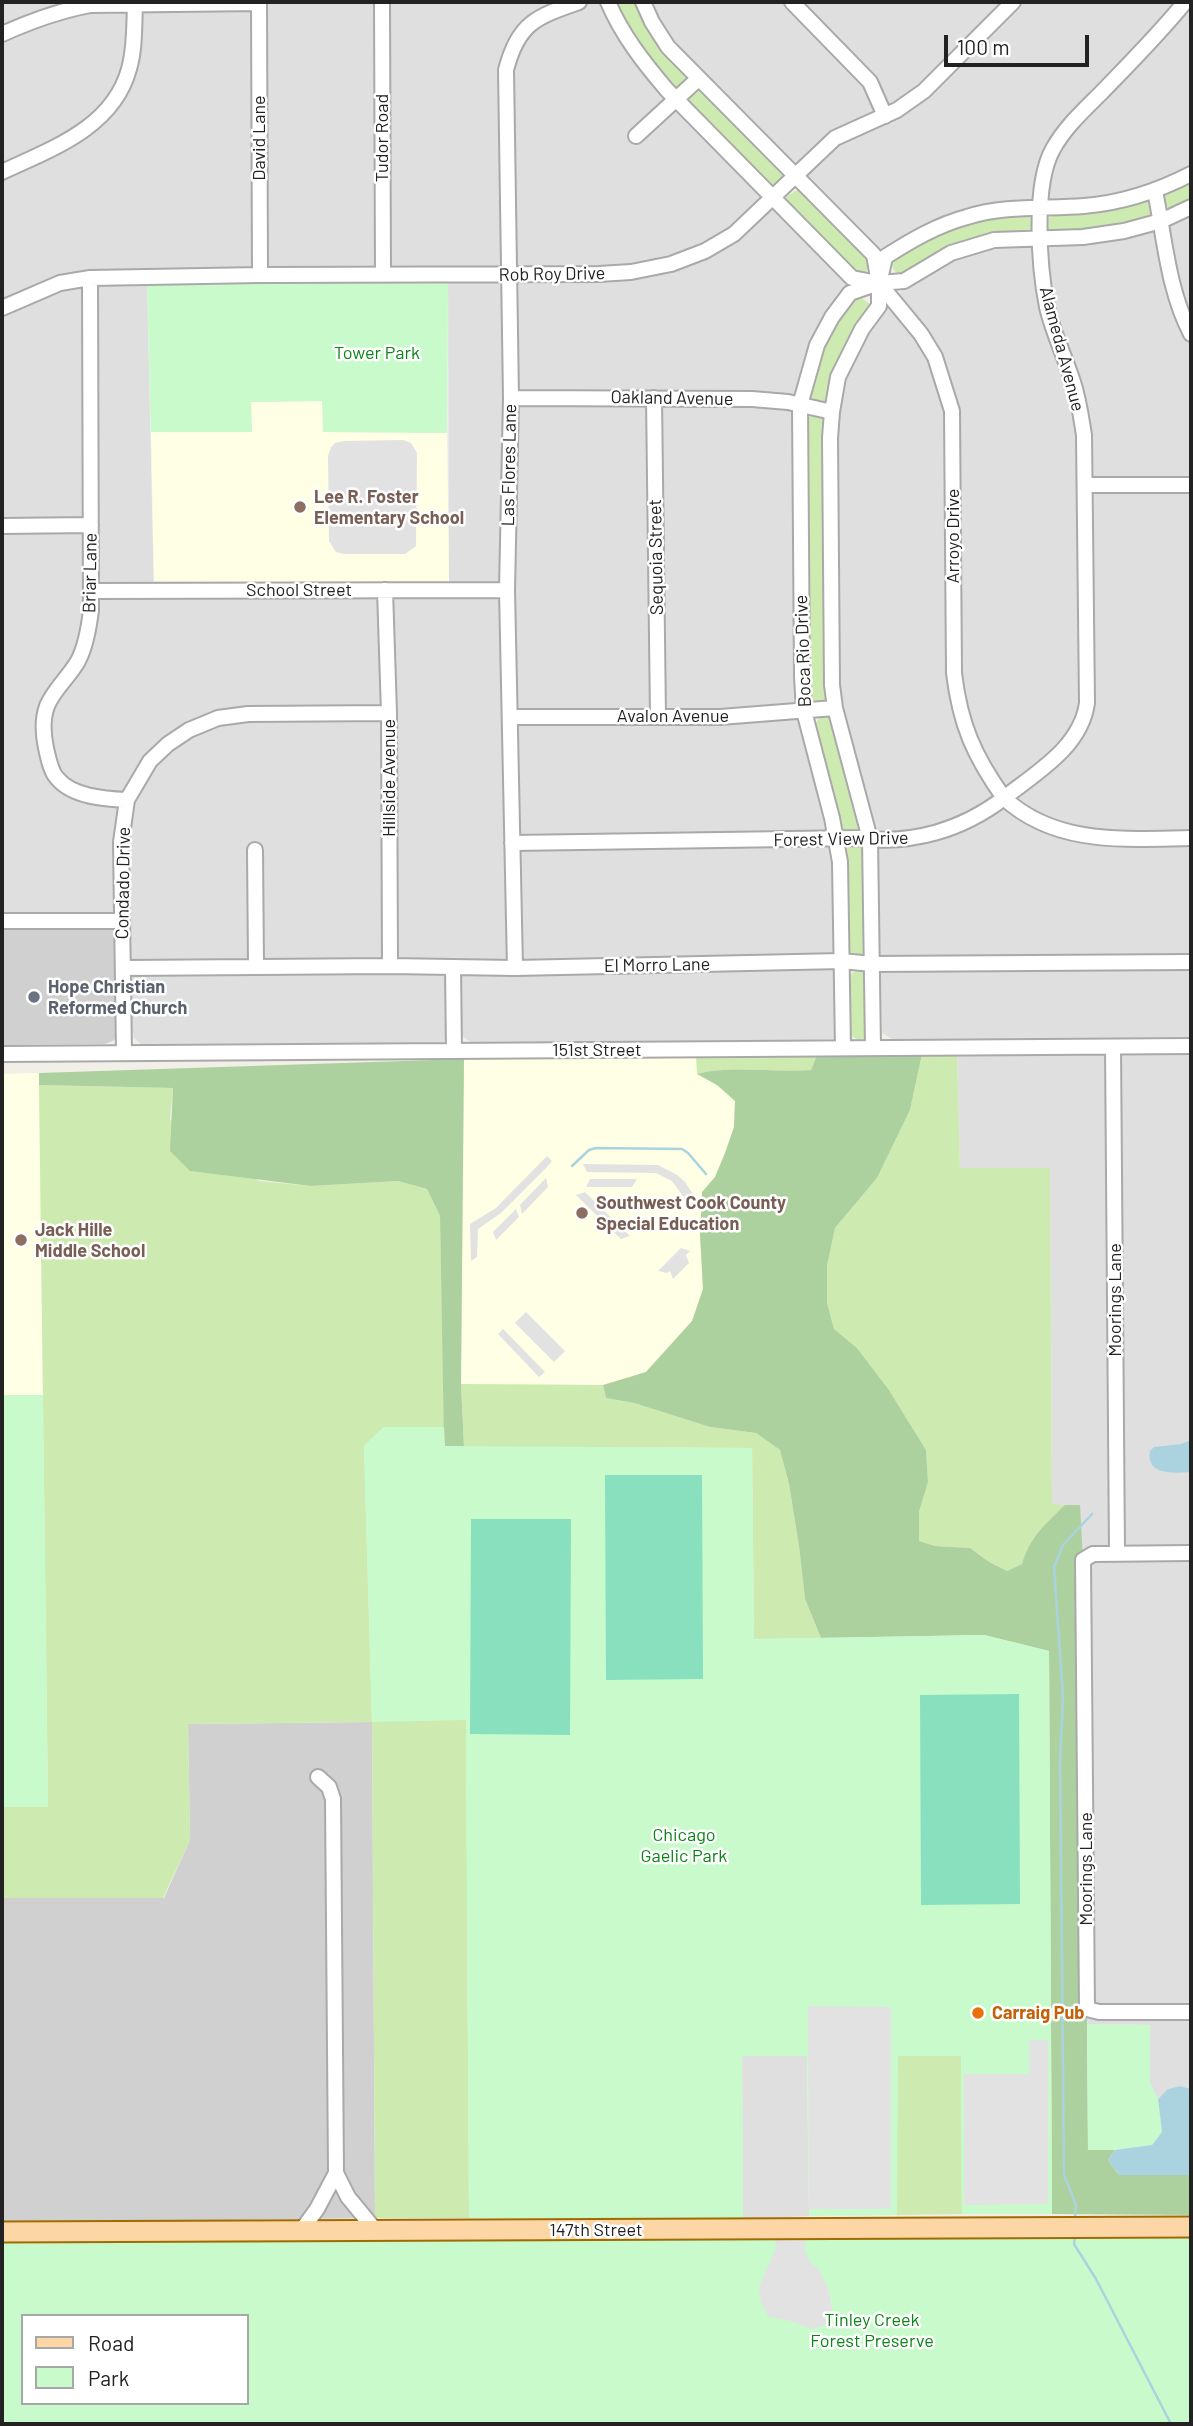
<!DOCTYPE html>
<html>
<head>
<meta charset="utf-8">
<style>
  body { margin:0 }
  #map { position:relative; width:1193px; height:2426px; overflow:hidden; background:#f2efe9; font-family:Barlow,sans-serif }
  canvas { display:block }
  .frame { position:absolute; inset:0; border:4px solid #222; pointer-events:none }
  .legend { position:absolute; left:21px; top:2314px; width:228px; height:91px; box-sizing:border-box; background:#fff; border:2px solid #a7a7a7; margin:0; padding:9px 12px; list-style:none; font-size:21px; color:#222 }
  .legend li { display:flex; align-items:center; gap:14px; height:35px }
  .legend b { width:35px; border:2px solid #a7a7a7 }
  .scale { position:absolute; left:944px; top:35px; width:145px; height:32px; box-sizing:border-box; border:4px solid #222; border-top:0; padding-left:9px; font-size:21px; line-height:24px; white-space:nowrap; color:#222; -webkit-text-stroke:5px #fff; paint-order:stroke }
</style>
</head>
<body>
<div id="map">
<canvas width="1193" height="2426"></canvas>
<div class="frame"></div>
<ul class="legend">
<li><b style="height:9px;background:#fcd6a4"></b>Road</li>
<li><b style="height:19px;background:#c8facc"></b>Park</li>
</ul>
<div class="scale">100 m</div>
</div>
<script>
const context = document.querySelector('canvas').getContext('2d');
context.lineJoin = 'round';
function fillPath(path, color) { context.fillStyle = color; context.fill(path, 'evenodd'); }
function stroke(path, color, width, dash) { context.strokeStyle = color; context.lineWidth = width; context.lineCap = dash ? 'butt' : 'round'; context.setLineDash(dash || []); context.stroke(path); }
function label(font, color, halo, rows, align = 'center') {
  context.font = font + ' Barlow,sans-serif'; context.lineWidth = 5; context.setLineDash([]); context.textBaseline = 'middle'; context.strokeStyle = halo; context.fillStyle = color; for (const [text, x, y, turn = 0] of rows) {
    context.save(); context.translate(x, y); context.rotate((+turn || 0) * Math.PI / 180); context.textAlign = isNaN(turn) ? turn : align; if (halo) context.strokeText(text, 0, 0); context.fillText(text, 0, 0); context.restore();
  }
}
const residential = new Path2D(`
  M2 2H605L621 34 842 277 846 283V290L804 368 799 680 833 845 837 1034 833 1039 756 1043 470 1042 460 1034 448 1037 446 1042 438 1043 141 1044 134 1038 130 1019V914H2ZM448 267 449 596 154 597 147 283Z
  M648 2H1191V169L1135 193 1063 204 879 253 664 34Z
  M1191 212V1039L898 1042 882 1033 879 887 872 827 838 694 836 424 846 373 858 348 882 313 904 288 962 254Z
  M1191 1046V2089L1180 2086 1168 2089 1158 2099 1150 2083V2025L1087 2024 1083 1560 1052 1505 1050 1169 960 1168 957 1048Z
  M742 2056H807L809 2216 743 2219Z`);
const education = new Path2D(`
  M323 401V432L447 433 449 583 154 581 151 432H251V402Z
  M696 1054 697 1074 717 1085 735 1101 734 1127 725 1153 715 1177 702 1192 700 1235 703 1288 693 1321 645 1372 627 1379 603 1385 461 1384 464 1059Z
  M39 1073 43 1395H2V1074Z`);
const religious = new Path2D(`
  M105 928 114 930 117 934V1036L113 1041 104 1044 2 1045V929Z
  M372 1722 375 2218 2 2223V1898H164L190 1840 188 1724Z`);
const grass = new Path2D(`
  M615 2H639L688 77 687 81 678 88H673L635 42Z
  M701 90 785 173 784 182 772 188 688 102 689 98Z
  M1191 178V203L1173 210 1169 209 1163 198 1164 194Z
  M799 189 803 191 869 257 870 266 864 275 855 274 785 201 787 196Z
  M1145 200 1153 205 1152 217 1102 232 1051 233 1048 228 1049 218 1055 214Z
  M1003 214 1032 215 1035 230 902 277C895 273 889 266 894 259 900 250 947 229 959 225 973 220 988 218 1003 214Z
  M859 296 870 304 871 308 830 398 823 402C817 401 811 401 809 394 805 374 842 307 859 296Z
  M814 415 821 416 826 421 830 699 826 703 816 704 809 696 806 418Z
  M828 716 831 717 861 828 858 831 845 833 838 825 814 727 819 718Z
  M853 845H858L865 850 867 955C861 959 853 958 848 954L844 855 848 846Z
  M857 971 866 973 868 1036C861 1042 853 1039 848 1032L847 980 849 975Z
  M696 1054 817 1055 811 1070C775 1073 730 1065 697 1074Z
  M922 1054H957L960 1168H1050L1052 1504 1065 1505C1046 1523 1029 1538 1022 1564L1007 1571 989 1562 970 1548 935 1546 919 1541V1512L928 1482 926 1450 889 1390 857 1348 834 1329 827 1303V1266L835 1228 877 1178 910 1110Z
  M39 1085 173 1088 170 1120 259 1181 311 1186 398 1181 427 1189 440 1216 444 1427H384L364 1446 372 1721 466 1719 469 2218H375L372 1722 188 1724 190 1840 163 1898H2V1807H48Z
  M461 1384 603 1385 606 1398 634 1403 710 1427 756 1433 780 1450 789 1484 799 1546 805 1599 821 1638 754 1639 752 1448 464 1447Z
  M897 2056H961L962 2214 897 2215Z`);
const forest = new Path2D(`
  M922 1054 910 1110 877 1178 835 1228 827 1266V1303L834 1329 857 1348 889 1390 926 1450 928 1482 919 1512V1541L935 1546 970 1548 989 1562 1007 1571 1022 1564C1029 1538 1046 1523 1065 1505H1080L1083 1560 1088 2150H1115L1108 2160 1119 2175H1191V2215L1052 2214 1049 1651 984 1635 821 1638 805 1599 799 1546 789 1484 780 1450 756 1433 710 1427 634 1403 606 1398 603 1385 646 1372 692 1321 703 1289 700 1235 702 1192 715 1177 725 1153 734 1127 735 1101 717 1085 697 1074C730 1065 775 1073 811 1070L817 1055Z
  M464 1059 461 1384 464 1447 444 1446 440 1216 427 1189 398 1181 311 1186 190 1171 170 1151 173 1088 39 1085V1073Z`);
const park = new Path2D(`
  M448 280 447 433 323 432 322 401 251 402 252 432H151L147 283Z
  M2 1395H43L48 1807H2Z
  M384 1427H444L445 1446 752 1448 754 1639 984 1635 1049 1651 1052 2214H962L961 2056H898L897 2215 809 2216 807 2056H742L743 2219 469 2218 466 1720 372 1722 364 1446Z
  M1087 2024 1150 2025V2083L1158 2099 1162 2132 1152 2145 1115 2150H1088Z
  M1191 2234V2424H2V2242ZM23 2316H247V2403H23Z`);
const pitch = new Path2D(`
  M605 1475H702L703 1679 606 1680Z
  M471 1519H571L570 1735 470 1734Z
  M1019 1694 1020 1904 921 1905 920 1695Z`);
const parking = new Path2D(`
  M403 440 411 443 417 453 416 546 405 554H344L336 552 329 541 328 456 331 447 335 443 344 441Z
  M547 1156 552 1161 546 1168 501 1213 478 1229 477 1257 471 1261 470 1224 496 1208Z
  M583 1164 658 1165 677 1175 685 1182 695 1197 688 1203 672 1181 656 1173 587 1172Z
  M546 1178 548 1187 522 1214 520 1205Z
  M590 1179H637L632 1187H586Z
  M585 1192 630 1236 621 1239 576 1195Z
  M516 1209 519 1217 496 1240 493 1232Z
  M681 1248 690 1251 686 1255 689 1263 673 1279 670 1271 667 1273 658 1271Z
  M526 1312 565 1351 554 1362 515 1323Z
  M503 1329 545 1372 539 1377 498 1334Z
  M808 2006 891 2007V2209H809Z
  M1029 2040H1048V2204L964 2205V2074H1029Z
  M772 2237H807L804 2246 809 2261 819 2270 829 2291 832 2309 826 2325 812 2329 791 2321 769 2317 761 2303 759 2287 777 2246Z`);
const water = new Path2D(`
  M1191 1440V1472C1174 1473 1146 1476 1150 1451L1154 1447 1181 1444Z
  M1180 2086 1191 2089V2175H1119L1108 2160 1115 2150 1152 2145 1162 2132 1158 2099 1168 2089Z`);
const stream = new Path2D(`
  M572 1166 589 1150 596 1148 682 1149 688 1153 706 1174
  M1075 2219 1076 2205 1064 2175 1060 1760 1063 1697 1054 1567 1063 1545 1092 1514
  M1075 2236 1074 2244 1096 2279 1171 2424`);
const minor = new Path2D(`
  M259 2 260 275
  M382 2 383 274
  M608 2C622 35 644 63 667 90L852 278 878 283
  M643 2 652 22 668 47 874 255 879 283 921 334 935 357 952 411 954 673C960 724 974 756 1004 798 1037 772 1081 747 1087 703L1084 435C1081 417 1079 400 1073 382 1065 357 1053 333 1047 307 1039 267 1033 184 1053 149 1065 127 1084 110 1102 92 1130 63 1159 34 1185 2
  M792 2 870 82 885 116
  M2 34C31 21 58 11 90 5L259 3
  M636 136 698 79
  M2 172C51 149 113 128 129 69 135 49 134 26 135 4
  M1155 191C1165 240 1168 290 1191 334
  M881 275 885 257C910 241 937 225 967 217 1005 205 1045 209 1084 206 1122 203 1158 191 1191 174
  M90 278 91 610C89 627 86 646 78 661 69 677 54 689 47 706 42 720 43 734 46 748 48 757 51 772 57 778 72 797 106 799 127 800
  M2 308 60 283 90 278 260 275 599 274 631 272 671 264 705 251 734 234 835 138 897 110 924 91 1013 2
  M511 398 752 399 788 402 832 412
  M654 398 658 717
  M1085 485H1191
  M2 526 91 525
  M385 590 389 713 390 966
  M91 591 507 590
  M511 717H720L835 708
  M512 843 859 838C912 845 962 830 1004 798 1056 846 1126 839 1191 838
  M255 850 256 966
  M2 921H121
  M123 968 390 966 515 968 842 961 872 964 1191 962
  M453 968 454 1051
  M515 968 507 590 511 398 506 70C518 23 536 17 579 2
  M1113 1047 1117 1553
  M843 1048 840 862 832 818 804 711 802 676 800 405 817 345 832 317 850 293 879 283
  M873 1048 870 839 835 708 832 685 830 438 832 412 838 377 862 329 879 306V283L904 281 951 253 994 240 1083 237 1124 231 1161 221 1191 207
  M124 1053 121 842 127 800 150 761 168 744 189 730 218 718 248 714 389 713
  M2 1054 1191 1046
  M1191 1553 1093 1554 1083 1560 1087 2009 1099 2012H1191
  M336 2173 348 2197 376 2231
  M301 2231 317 2209 336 2173 333 1799 329 1787 318 1777`);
const major = new Path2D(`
  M2 2232 1191 2227`);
const markers = [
  [300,507,7,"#8d6e63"],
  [34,997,7,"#6b7280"],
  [582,1213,7,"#8d6e63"],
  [21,1240,7,"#8d6e63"],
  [978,2013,7,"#e8710a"]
];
const streetNames = [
  ["David Lane",259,138,-90],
  ["Tudor Road",382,138,-90],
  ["Rob Roy Drive",552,274,-1],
  ["Alameda Avenue",1062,349,75],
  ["Oakland Avenue",672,398,1],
  ["Las Flores Lane",509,465,-89],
  ["Arroyo Drive",953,536,-90],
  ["Sequoia Street",656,557,-91],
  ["Briar Lane",90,573,-89],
  ["School Street",299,590],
  ["Boca Rio Drive",803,651,-92],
  ["Avalon Avenue",673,716],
  ["Hillside Avenue",389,778,-90],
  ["Forest View Drive",841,839,-1],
  ["Condado Drive",123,883,-89],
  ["El Morro Lane",657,965,-1],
  ["151st Street",597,1050],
  ["Moorings Lane",1115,1300,-90],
  ["Moorings Lane",1086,1869,-90],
  ["147th Street",596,2230]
];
const parkNames = [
  ["Tower Park",377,353],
  ["Chicago",684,1835],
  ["Gaelic Park",684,1856],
  ["Tinley Creek",872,2320],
  ["Forest Preserve",872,2341]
];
const educationNames = [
  ["Lee R. Foster",314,497],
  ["Elementary School",314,518],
  ["Southwest Cook County",596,1203],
  ["Special Education",596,1224],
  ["Jack Hille",35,1230],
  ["Middle School",35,1251]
];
const worshipNames = [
  ["Hope Christian",48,987],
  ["Reformed Church",48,1008]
];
const foodNames = [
  ["Carraig Pub",992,2013]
];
fillPath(residential, '#e0dfdf');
fillPath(education, '#ffffe5');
fillPath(religious, '#d0d0d0');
fillPath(grass, '#cdebb0');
fillPath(forest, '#add19e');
fillPath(park, '#c8facc');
fillPath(pitch, '#88e0be');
fillPath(parking, '#e2e2e2');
fillPath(water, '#aad3df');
stroke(stream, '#aad3df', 2.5);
stroke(minor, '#a9a9a9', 18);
stroke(major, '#a06b00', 23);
stroke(minor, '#fff', 14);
stroke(major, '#fcd6a4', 19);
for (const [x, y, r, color] of markers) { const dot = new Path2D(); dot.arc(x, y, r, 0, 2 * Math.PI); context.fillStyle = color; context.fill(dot); stroke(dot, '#fff', 2.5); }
label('18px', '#222', '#fff', streetNames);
label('18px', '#0c8416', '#fff', parkNames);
label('bold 18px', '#785e54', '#fff', educationNames, 'left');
label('bold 18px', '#5b616d', '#fff', worshipNames, 'left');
label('bold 18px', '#c56008', '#fff', foodNames, 'left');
</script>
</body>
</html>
